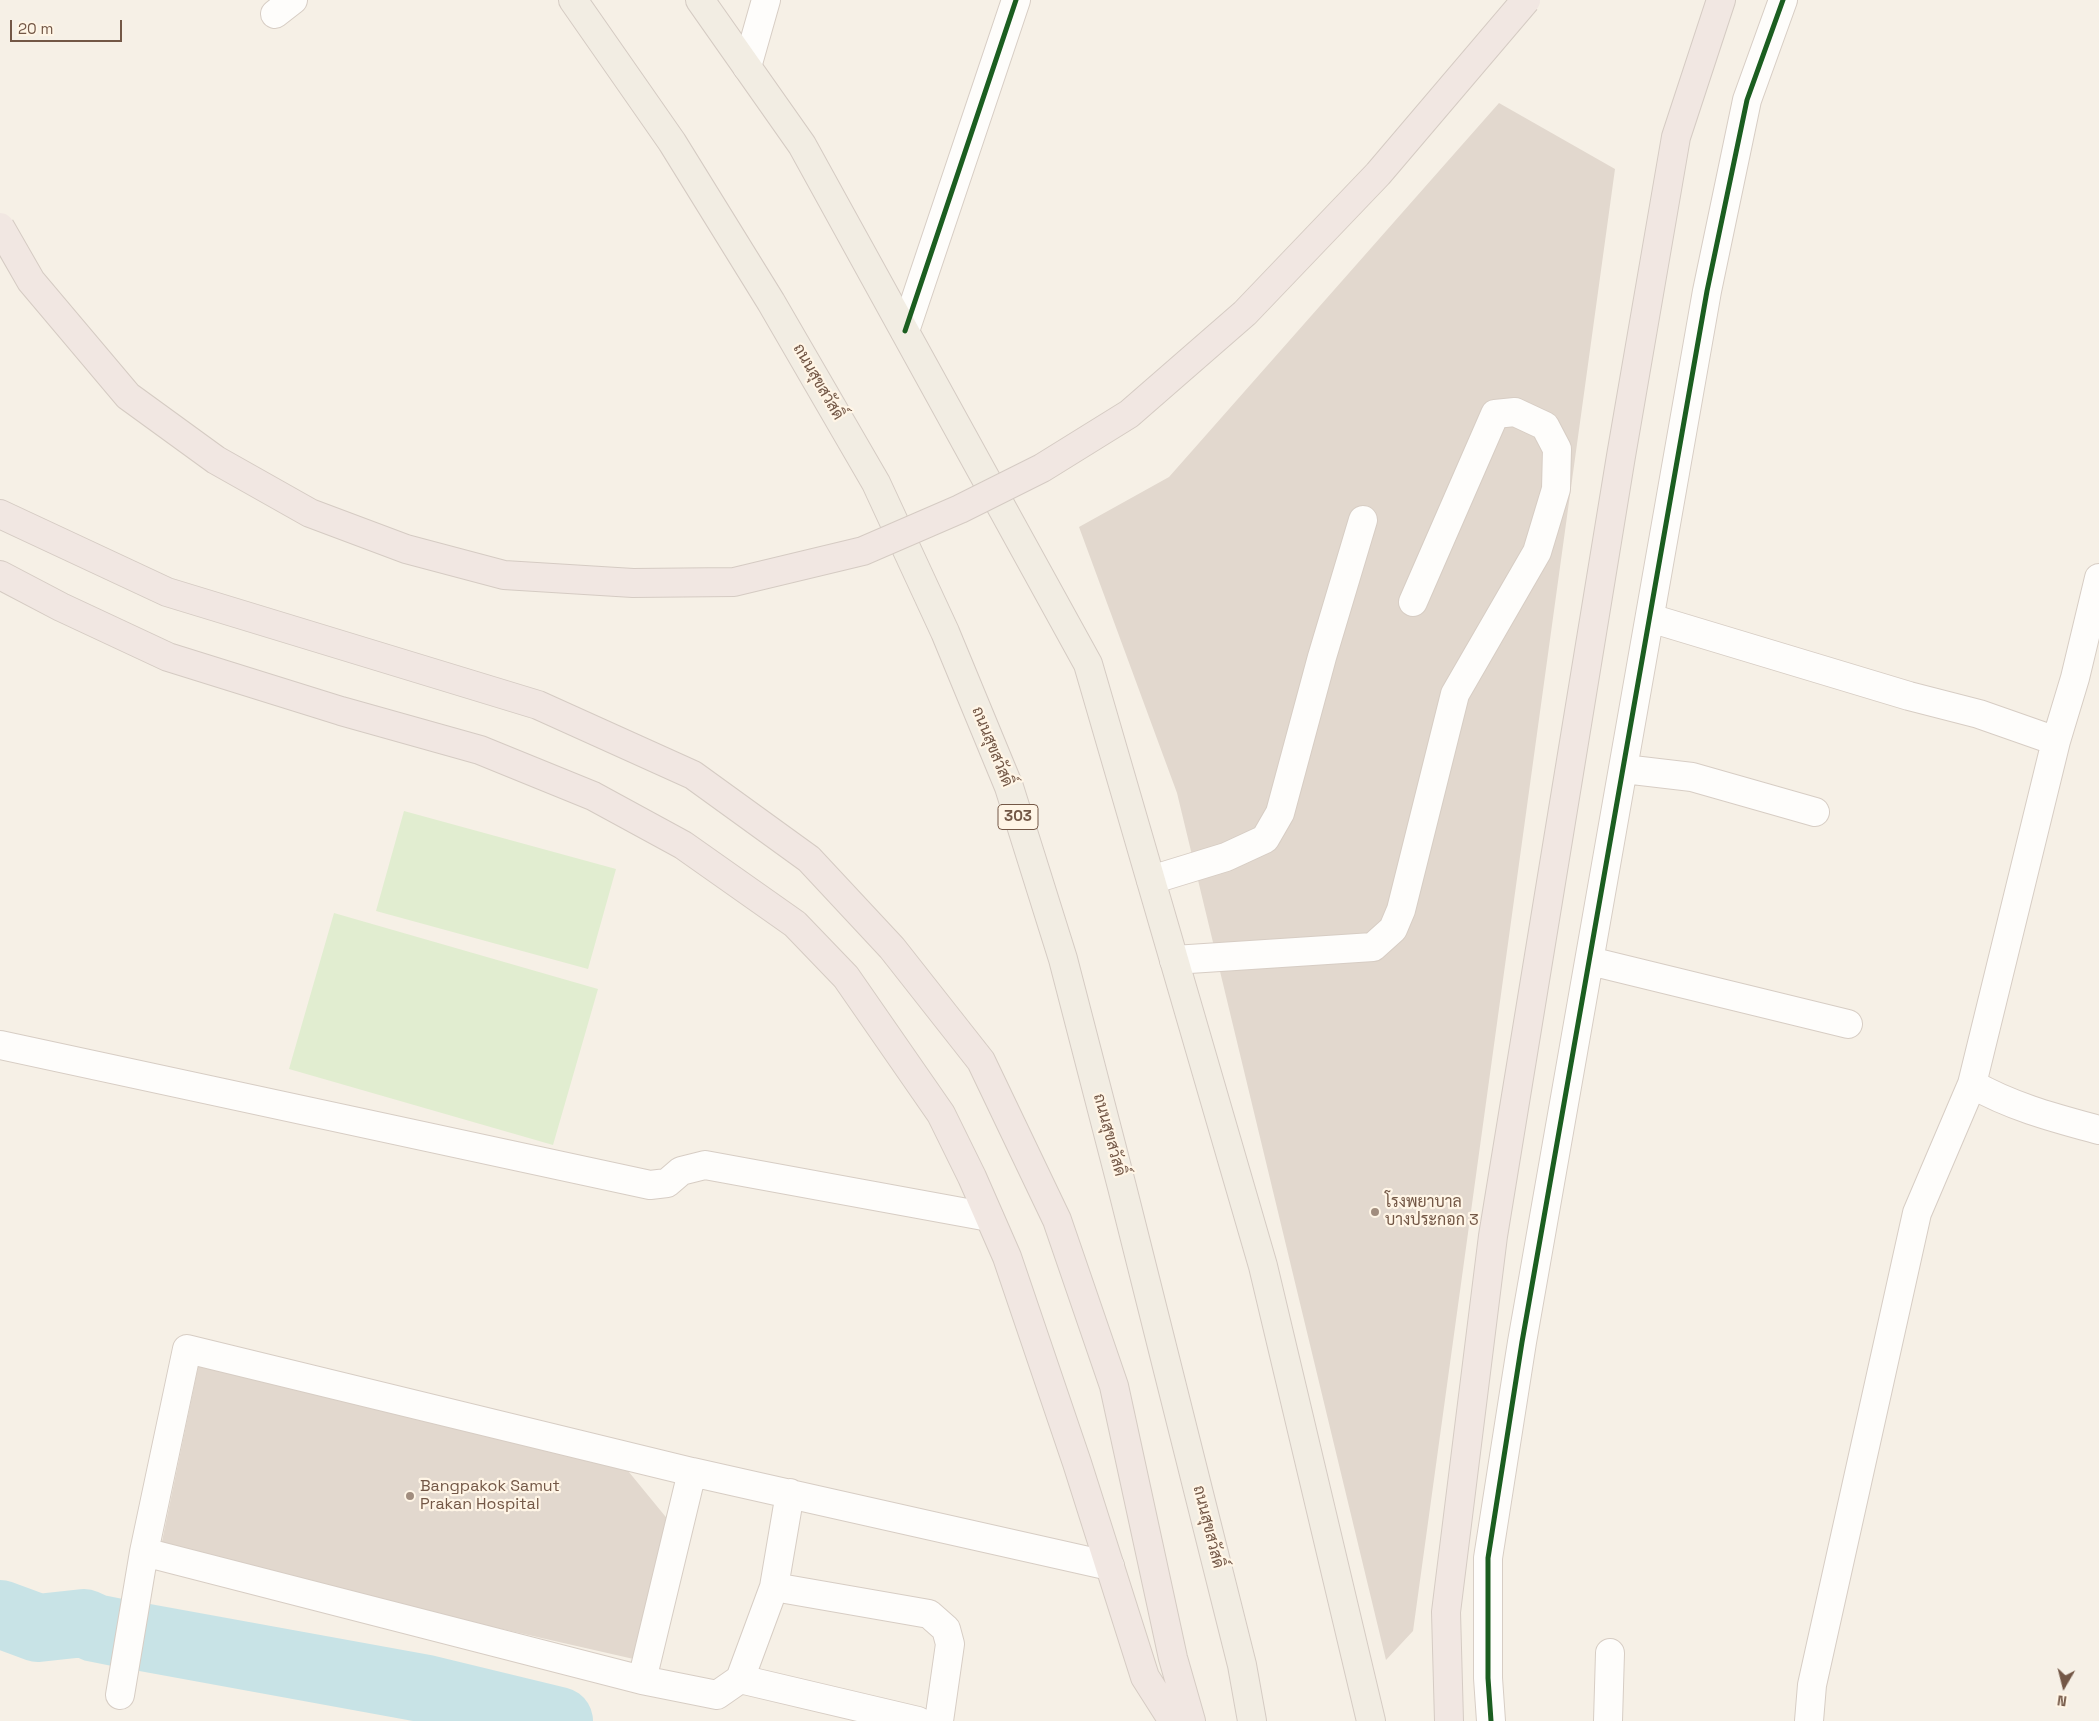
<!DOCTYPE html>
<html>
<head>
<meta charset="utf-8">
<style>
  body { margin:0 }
  #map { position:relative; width:2099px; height:1721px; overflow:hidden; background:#f6f0e6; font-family:"Space Grotesk",sans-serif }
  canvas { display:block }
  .north { position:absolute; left:2039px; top:1661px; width:50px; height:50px; -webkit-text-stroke:4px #fff5e6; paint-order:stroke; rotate:188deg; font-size:14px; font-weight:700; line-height:20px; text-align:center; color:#735746 }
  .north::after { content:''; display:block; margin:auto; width:18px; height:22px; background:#735746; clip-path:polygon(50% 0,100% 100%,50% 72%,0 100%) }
  .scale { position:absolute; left:10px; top:20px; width:112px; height:22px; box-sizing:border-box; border:2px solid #735746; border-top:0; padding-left:6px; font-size:15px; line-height:18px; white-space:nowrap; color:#735746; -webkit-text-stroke:4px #fff5e6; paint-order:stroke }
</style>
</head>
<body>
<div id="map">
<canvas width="2099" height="1721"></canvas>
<div class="north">N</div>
<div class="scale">20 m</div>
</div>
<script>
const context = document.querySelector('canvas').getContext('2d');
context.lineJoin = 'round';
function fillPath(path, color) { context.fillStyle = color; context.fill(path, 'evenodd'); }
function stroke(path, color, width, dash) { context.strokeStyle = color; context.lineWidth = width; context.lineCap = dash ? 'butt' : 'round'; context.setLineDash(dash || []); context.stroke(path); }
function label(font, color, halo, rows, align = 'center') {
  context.font = font + ' "Space Grotesk",Sarabun,sans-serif'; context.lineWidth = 4.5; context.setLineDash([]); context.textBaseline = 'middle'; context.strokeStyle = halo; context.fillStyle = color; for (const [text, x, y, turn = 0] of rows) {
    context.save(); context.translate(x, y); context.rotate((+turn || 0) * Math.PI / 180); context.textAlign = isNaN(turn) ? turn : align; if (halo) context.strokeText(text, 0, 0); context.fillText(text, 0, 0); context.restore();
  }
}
const green = new Path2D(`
  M404 811 616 869 588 969 376 911Z
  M334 913 598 989 553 1145 289 1069Z`);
const river = new Path2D(`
  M0 1614 38 1628 84 1623 95 1628 120 1633 427 1689 559 1721`);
const building = new Path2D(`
  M1499 103 1615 169 1413 1631 1386 1660 1177 793 1079 527 1169 477Z
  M200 1358 624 1466 674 1527 638 1660 160 1551Z`);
const minor = new Path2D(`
  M275 14 293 0
  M747 67 766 0
  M905 331 1016 0
  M1650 618 1909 696 1979 714 2056 741 2075 678 2099 578
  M2056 741 1972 1084C2012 1107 2055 1118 2099 1130
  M1624 769 1692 777 1815 812
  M1151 880 1226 857 1265 839 1280 813 1322 657 1363 520
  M1174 960 1373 947 1393 929 1401 910 1455 694 1537 552 1556 489 1557 449 1545 426 1515 412 1495 414 1413 602
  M1590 961 1848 1024
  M0 1045 650 1185 667 1183 681 1171 705 1165 989 1217
  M692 1472 187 1349 144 1552 642 1680 692 1472 1110 1566
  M774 1587 929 1614 946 1629 950 1644 939 1721
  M740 1679 918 1721
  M642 1680 717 1695 740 1679 774 1587 790 1493
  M120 1695 144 1552
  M1491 1721 1488 1678V1558L1522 1342 1707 291 1747 100 1783 0
  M1608 1721 1610 1653
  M1809 1721 1812 1685 1917 1213 1972 1084`);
const major = new Path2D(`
  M573 0 672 142 771 302 876 483 945 632 1009 787 1063 959 1122 1187 1242 1665 1252 1721
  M700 0 802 145 1088 664 1263 1266 1371 1721`);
const highway = new Path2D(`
  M0 514 167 592 538 705 693 775 809 859 892 948 981 1061 1057 1220 1114 1386 1173 1658 1191 1721
  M0 575 61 607 168 657 341 711 480 750 593 796 683 845 795 924 846 977 941 1114 972 1177 1007 1257 1077 1463 1145 1677 1173 1721
  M1449 1721 1446 1612 1493 1236 1621 456 1676 137 1721 0`);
const highwayBridge = new Path2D(`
  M0 227 31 281 128 396 216 460 310 513 406 549 504 575 633 583 734 582 863 551 960 509 1042 468 1129 414 1245 313 1378 174 1526 0`);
const cycleway = new Path2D(`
  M905 331 1016 0
  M1491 1721 1488 1678V1558L1522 1342 1707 291 1747 100 1783 0`);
const markers = [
  [1375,1212,5,"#a18d7e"],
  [410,1496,5,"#a18d7e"]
];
const shields = [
  [1018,817,40]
];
const shieldNames = [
  ["303",1018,817]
];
const streetNames = [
  ["ถนนสุขสวัสดิ์",818,382,60],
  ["ถนนสุขสวัสดิ์",992,747,68],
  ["ถนนสุขสวัสดิ์",1109,1135,75],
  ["ถนนสุขสวัสดิ์",1208,1527,76]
];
const poiNames = [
  ["โรงพยาบาล",1385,1203],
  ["บางประกอก 3",1385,1221],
  ["Bangpakok Samut",420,1487],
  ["Prakan Hospital",420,1505]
];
fillPath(green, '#e1edd0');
stroke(river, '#c8e3e6', 68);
fillPath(building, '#e2d8ce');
stroke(minor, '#d7cdc4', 30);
stroke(major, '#d5cbc3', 30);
stroke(highway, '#d5cbc3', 30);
stroke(minor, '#fefdfb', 28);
stroke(major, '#f2ede3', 28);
stroke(highway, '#f1e7e2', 28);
stroke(highwayBridge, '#d5cbc3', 30, []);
stroke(highwayBridge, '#f1e7e2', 28);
stroke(cycleway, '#1b5e20', 5);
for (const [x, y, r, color] of markers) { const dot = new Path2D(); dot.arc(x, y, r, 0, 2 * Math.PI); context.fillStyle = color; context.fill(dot); stroke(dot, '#fff5e6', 2); }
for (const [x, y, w] of shields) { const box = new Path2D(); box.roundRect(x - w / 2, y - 12.5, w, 25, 4); context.fillStyle = '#fff5e6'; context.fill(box); stroke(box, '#735746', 1); }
label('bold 15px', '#735746', null, shieldNames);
label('16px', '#735746', '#fff5e6', streetNames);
label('16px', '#735746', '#fff5e6', poiNames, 'left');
</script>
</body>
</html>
